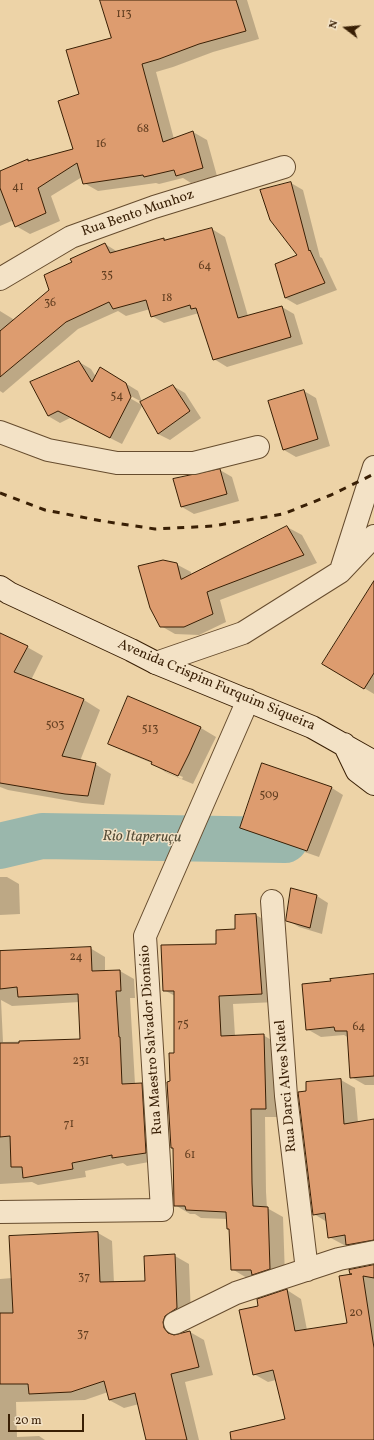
<!DOCTYPE html>
<html>
<head>
<meta charset="utf-8">
<style>
  body { margin:0 }
  #map { position:relative; width:374px; height:1440px; overflow:hidden; background:#edd3a7; font-family:Vollkorn,serif }
  canvas { display:block }
  .north { position:absolute; left:326px; top:8px; width:40px; height:40px; -webkit-text-stroke:3px #f3e2c6; paint-order:stroke; rotate:286deg; font-size:11px; font-weight:700; line-height:16px; text-align:center; color:#391f05 }
  .north::after { content:''; display:block; margin:auto; width:14px; height:18px; background:#391f05; clip-path:polygon(50% 0,100% 100%,50% 72%,0 100%) }
  .scale { position:absolute; left:8px; top:1414px; width:76px; height:18px; box-sizing:border-box; border:2px solid #391f05; border-top:0; padding-left:5px; font-size:12px; line-height:14px; white-space:nowrap; color:#391f05; -webkit-text-stroke:3px #f3e2c6; paint-order:stroke }
</style>
</head>
<body>
<div id="map">
<canvas width="374" height="1440"></canvas>
<div class="north">N</div>
<div class="scale">20 m</div>
</div>
<script>
const context = document.querySelector('canvas').getContext('2d');
context.lineJoin = 'round';
function fillPath(path, color) { context.fillStyle = color; context.fill(path, 'evenodd'); }
function stroke(path, color, width, dash) { context.strokeStyle = color; context.lineWidth = width; context.lineCap = dash ? 'butt' : 'round'; context.setLineDash(dash || []); context.stroke(path); }
function label(font, color, halo, rows, align = 'center') {
  context.font = font + ' Vollkorn,serif'; context.lineWidth = 3; context.setLineDash([]); context.textBaseline = 'middle'; context.strokeStyle = halo; context.fillStyle = color; for (const [text, x, y, turn = 0] of rows) {
    context.save(); context.translate(x, y); context.rotate((+turn || 0) * Math.PI / 180); context.textAlign = isNaN(turn) ? turn : align; if (halo) context.strokeText(text, 0, 0); context.fillText(text, 0, 0); context.restore();
  }
}
const shadow = new Path2D(`
  M101 0H247L259 39 213 52 173 67 156 72 174 139 193 132 207 140 217 176 191 183 183 178 159 184 156 183 98 191 84 183 82 177 51 196 60 221 30 234 16 226 14 220 0 226V172L28 160 30 161 74 150 80 95 112 39Z
  M291 183 303 190 320 257 322 258 337 290 297 305 285 298 276 264 299 256Z
  M212 229 225 237 248 316 282 307 294 314 303 344 227 367 214 359 199 313 164 323 152 316 150 309 126 316 118 311 78 329 3 393 0 391V311L13 319 14 321 50 290 73 262 105 244 118 252 164 239 166 241Z
  M79 362 91 369 96 377 112 375 138 391 142 402 173 386 185 393 201 418 170 440 158 434 143 404 122 444 70 418 60 423 48 416ZM127 394 142 402V405L126 396Z
  M304 391 316 398 330 446 296 457 284 450Z
  M220 470 232 477 239 501 194 514 182 507Z
  M287 527 302 535 317 563 220 600 226 622 199 635 175 634 161 626 176 564 191 572V575Z
  M374 582V694L324 664Z
  M0 635 27 647 43 656 31 680 84 700 100 710 80 761 95 764 111 774 104 805 82 803 8 790 0 787Z
  M128 697 201 728 216 737 193 784 167 773 152 763 125 752 110 743ZM124 749 157 762 156 764 124 751ZM166 770 183 777 182 779 166 772Z
  M263 765 332 788 343 795 319 857 253 834 242 827Z
  M0 877H7L19 884 20 914 0 915Z
  M317 896 328 903 322 934 299 927 287 920Z
  M256 915 271 924 276 1002 233 1004 235 1036 263 1035 278 1044 280 1117H265L266 1192 267 1208 283 1217 285 1277 260 1278H247L232 1269 230 1230 228 1228 227 1219 201 1218 195 1214H190L175 1205 174 1149 172 1148 171 1082 175 1054V996L164 990 217 945Z
  M90 948 105 957V971H120L134 979 135 998H130L135 1084H141L156 1092 160 1160 127 1166 123 1163 85 1171 86 1177 38 1185 32 1182 0 1184V951ZM1 1000 12 1006 80 1002 81 1040 3 1042Z
  M374 975V1085H365L351 1077 349 1038 344 1035 321 1037 307 1029 332 982Z
  M341 1080 355 1088 358 1123 374 1120V1250L361 1252 348 1245H344L329 1237 327 1222 314 1214 308 1092Z
  M98 1233 112 1241 114 1283 146 1282 175 1256 189 1264 191 1316 176 1331 177 1335 190 1332 204 1340 213 1375 185 1382 199 1440H147L139 1404 124 1408 109 1400 108 1392 85 1400 16 1402 17 1437 39 1436 45 1440H0V1279L12 1278Z
  M374 1266V1440H236L286 1420 276 1380 268 1382 254 1374 260 1307 287 1290 301 1299 307 1330 348 1324 354 1275Z`);
const river = new Path2D(`
  M0 846 42 836 285 840`);
const building = new Path2D(`
  M100 0H236L246 31 199 44 159 59 142 64 163 142 193 131 203 168 176 176 174 170 144 177 143 175 83 184 77 163 38 188 46 213 15 227 0 188V171L28 159V161L73 149 58 101 79 94 66 50 111 38Z
  M291 182 309 251 310 250 325 283 285 298 275 264 297 255 270 220 260 190Z
  M212 228 238 318 282 306 291 337 213 360 196 308 191 309 190 305 151 317 146 300 113 309 109 302 66 322 0 377V331L49 290 44 275 72 262 70 259 105 243 110 253 164 238V240Z
  M79 361 92 382 100 367 126 383 131 397 110 438 58 411 48 416 30 382Z
  M173 385 190 411 158 434 140 402Z
  M304 390 318 439 283 450 268 401Z
  M220 469 227 494 181 507 173 479Z
  M287 526 304 555 207 592 213 614 184 627H160L150 608 138 566 163 560 177 563 181 579Z
  M374 581V673L364 689 322 664Z
  M0 633 28 646 14 672 84 699 62 756 96 763 88 796 65 794 0 783Z
  M128 696 201 727 189 754 178 776 151 764 152 762 108 744Z
  M262 763 332 787 307 851 240 828Z
  M291 888 317 895 310 928 286 921Z
  M256 914 262 994 219 996 221 1036 264 1034 266 1109H251L252 1183 253 1206 268 1207 270 1269 252 1275 251 1270H231L229 1229H227L226 1212 186 1210 185 1206H174L173 1148H171L167 1082 170 1081 169 1053H174V991H163L161 945 216 944V930L235 929V915Z
  M91 947 92 971 120 970 121 991H116L119 1037H120L122 1084 142 1083 146 1153 112 1158V1155L72 1163 73 1169 23 1178 22 1167H11L10 1136 0 1137V1043H19V1041L80 1039 78 994 18 997 17 987 0 989V951Z
  M374 974V1076L350 1078 347 1031H335L334 1027 306 1030 302 984 331 981 330 979Z
  M341 1079 344 1124 374 1119V1240L346 1245 345 1235 328 1238 325 1213 313 1215 298 1092 306 1091V1082Z
  M98 1232 100 1282 145 1281 144 1256 175 1254 177 1308 165 1316 163 1322 164 1328 168 1333 174 1335 190 1331 199 1367 171 1374 187 1440H146L135 1393 109 1400 104 1381 71 1392 29 1394 28 1384H0V1313H13L9 1236Z
  M374 1265V1278L363 1276 374 1348V1440H231L230 1432 285 1419 273 1370 253 1375 239 1310 258 1306 257 1299 287 1289 295 1331 347 1323 339 1276 352 1274H350L349 1270Z`);
const minor = new Path2D(`
  M0 279 71 237 154 207 284 167
  M0 432 48 450 117 463H194L258 447
  M342 567 374 467
  M156 663 243 633 340 572 374 536
  M272 901 286 1096 307 1270
  M0 1212 162 1210 145 936 248 700
  M175 1323 236 1293 339 1259 374 1252`);
const secondary = new Path2D(`
  M0 587 9 593 131 650 156 663 312 727 374 762
  M344 744 357 771 374 784`);
const rail = new Path2D(`
  M0 493 45 510 102 521 155 529 213 526 283 514 331 495 374 474`);
const numberNames = [
  ["113",124,15],
  ["68",143,130],
  ["16",101,145],
  ["41",18,188],
  ["64",205,267],
  ["35",107,276],
  ["18",167,299],
  ["36",50,304],
  ["54",117,397],
  ["503",55,726],
  ["513",150,730],
  ["509",269,796],
  ["24",76,958],
  ["75",183,1025],
  ["64",359,1028],
  ["231",81,1062],
  ["71",69,1125],
  ["61",190,1156],
  ["37",84,1278],
  ["20",356,1314],
  ["37",83,1335]
];
const streetNames = [
  ["Rua Bento Munhoz",138,214,-19],
  ["Avenida Crispim Furquim Siqueira",216,686,23],
  ["Rua Maestro Salvador Dionísio",152,1040,-94],
  ["Rua Darci Alves Natel",287,1086,-95]
];
const waterNames = [
  ["Rio Itaperuçu",142,838,1]
];
fillPath(shadow, '#0003');
stroke(river, '#9ab7ac', 46);
fillPath(building, '#dd9c6f');
stroke(building, '#391f05', 1);
stroke(minor, '#664c2e', 24);
stroke(secondary, '#391f05', 24);
stroke(minor, '#f3e2c6', 22);
stroke(secondary, '#f3e2c6', 22);
stroke(rail, '#391f05', 3, [7, 7]);
label('12px', '#623e20', null, numberNames);
label('14px', '#391f05', '#f3e2c6', streetNames);
label('italic 15px', '#564d37', '#f3e2c6', waterNames);
</script>
</body>
</html>
